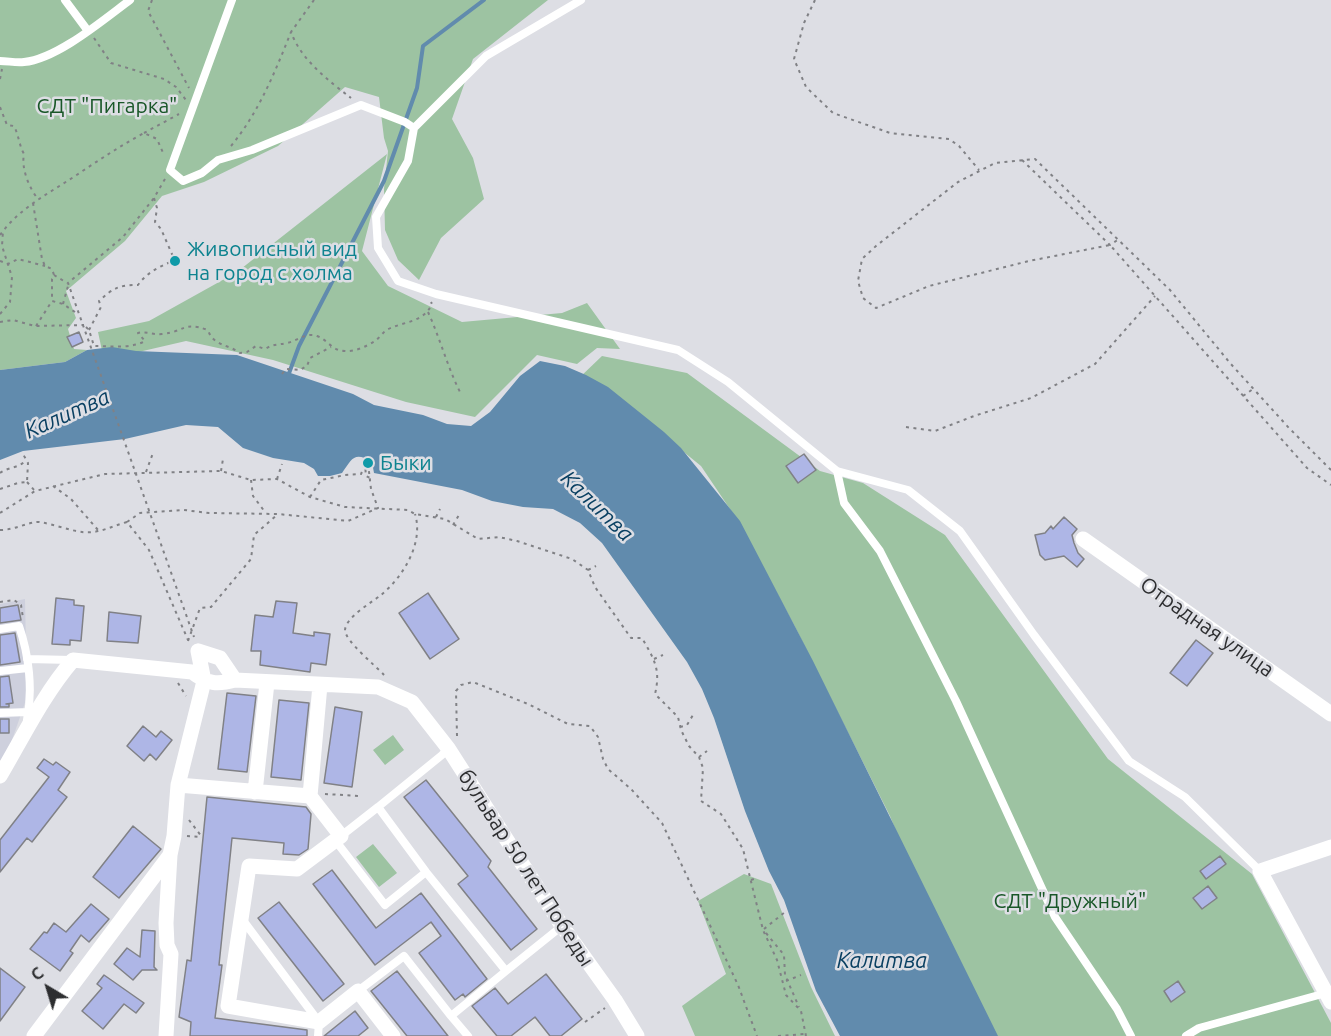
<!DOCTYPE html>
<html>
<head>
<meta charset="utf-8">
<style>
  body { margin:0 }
  #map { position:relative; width:1331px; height:1036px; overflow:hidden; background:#dddee4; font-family:Ubuntu,sans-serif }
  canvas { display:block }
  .north { position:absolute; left:18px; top:958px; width:60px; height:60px; -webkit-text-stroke:4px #dddee4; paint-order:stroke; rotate:322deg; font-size:16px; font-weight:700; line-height:24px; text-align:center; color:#2d2e30 }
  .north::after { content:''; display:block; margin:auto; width:21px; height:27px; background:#2d2e30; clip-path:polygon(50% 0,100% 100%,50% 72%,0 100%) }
</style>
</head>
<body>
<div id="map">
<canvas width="1331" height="1036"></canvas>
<div class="north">С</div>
</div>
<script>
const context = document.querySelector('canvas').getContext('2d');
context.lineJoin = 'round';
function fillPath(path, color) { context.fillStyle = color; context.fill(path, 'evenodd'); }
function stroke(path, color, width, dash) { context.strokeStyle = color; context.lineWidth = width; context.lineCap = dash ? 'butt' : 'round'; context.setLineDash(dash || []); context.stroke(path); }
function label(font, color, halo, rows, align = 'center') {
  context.font = font + ' Ubuntu,sans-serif'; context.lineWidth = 5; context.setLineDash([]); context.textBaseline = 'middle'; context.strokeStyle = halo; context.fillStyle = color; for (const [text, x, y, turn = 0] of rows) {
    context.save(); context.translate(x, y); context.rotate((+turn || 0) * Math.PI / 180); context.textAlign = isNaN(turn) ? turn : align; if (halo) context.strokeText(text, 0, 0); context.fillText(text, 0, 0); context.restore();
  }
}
const built = new Path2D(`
  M25 599 27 697 5 760H0V604Z`);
const green = new Path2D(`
  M0 0H548L473 59 452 119 473 158 484 199 441 238 419 280 398 260 385 230 384 189 388 151 384 138 379 97 345 87 278 146 204 182 162 196 125 241 66 291 76 318 68 329 74 349 87 350 65 362 0 370Z
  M387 154 362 251 388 286 462 322 562 313 587 303 620 349 597 348 577 364 537 355 475 417 406 402 273 360 186 341 104 360 98 332 149 321 237 272Z
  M602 356 687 373 820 471 863 483 945 535 1108 759 1252 874 1331 1023V1036H982L935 928 890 816 794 625 738 521 701 466 616 397 578 379Z
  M393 735 404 750 385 765 373 750Z
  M373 844 397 873 379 887 356 857Z
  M744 874 771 884 811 987 835 1036H695L682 1006 726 974 698 901Z`);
const water = new Path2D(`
  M112 347 136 351 237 355 353 394 374 405 423 415 447 424 471 426 490 412 520 376 540 361 565 366 586 375 608 387 664 432 681 448 740 521 813 661 998 1036H840L816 991 784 900 769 871 745 811 714 718 702 689 687 662 602 543 580 523 553 509 523 507 492 501 462 490 374 473 372 462C354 451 352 459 342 473L330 476H318L314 469 304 463 273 458 243 448 218 427 186 425 125 439 23 451 0 460V370L65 362 87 350Z`);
const stream = new Path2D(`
  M288 376 299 346 384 181 417 88 423 46 484 0`);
const building = new Path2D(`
  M79 332 83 342 72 347 67 337Z
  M804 454 816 470 798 483 786 466Z
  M1064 517 1077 529 1072 535 1074 543 1078 553 1084 559 1077 567 1064 556 1045 560 1040 555 1035 535 1045 533 1051 526 1053 529Z
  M428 593 459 639 430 659 399 613Z
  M56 598 74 600V605L84 606 81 641 70 640V645L52 644Z
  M276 601 297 603 293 633 314 636V632L330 634 326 665 311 663 310 672 260 665 261 651H251L255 615 273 617Z
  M18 605 21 620 0 623V608Z
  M109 612 141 616 138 643 107 641Z
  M15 633 20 662 0 665V635Z
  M1196 640 1213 653 1187 686 1170 673Z
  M9 676 13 703 6 704H9V707H0V677Z
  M227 693 256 696 247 772 218 769Z
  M279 700 309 703 301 780 271 777Z
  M335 707 362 712 352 787 324 783Z
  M0 719H9V733H0Z
  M143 726 156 737 161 731 172 740 156 760 150 754 144 761 127 746Z
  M44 759 53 765 56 762 70 772 58 790 67 797 32 842 27 838 0 872V840L49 777 37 768Z
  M426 780 491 861 488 867 537 929 511 950 458 884 468 876 404 797Z
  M207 797 306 807 311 814 308 849 299 855 283 854 284 843 232 838 219 965H222L215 1018 307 1030V1036H190L191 1022 179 1017 187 960 191 961Z
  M133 826 161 849 119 898 93 877Z
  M1220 856 1226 864 1206 879 1200 871Z
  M332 870 376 928 421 893 487 979 465 997 463 994 455 1000 419 953 441 936 431 922 375 965 313 884Z
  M1208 886 1217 898 1202 909 1193 898Z
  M279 902 344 984 323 1001 258 918Z
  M91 904 109 919 89 942 81 935 70 951 73 953 60 971 30 949 44 932 47 933 54 923 66 932Z
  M142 930 155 931 154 967 157 970H142L133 980 114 964 127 948 140 957Z
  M0 968 25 987 0 1021Z
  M397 971 448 1036H407L371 991Z
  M546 974 582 1019 561 1036H550L535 1017 511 1036H497L472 1006 495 988 508 1004Z
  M104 975 144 1003 136 1013 124 1004 103 1029 82 1011 102 988 97 984Z
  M1178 981 1185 992 1171 1002 1164 991Z
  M355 1011 368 1028 358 1036H324Z`);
const path = new Path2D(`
  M152 0 148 11 189 88
  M314 0 291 32C301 60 329 81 351 98
  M815 0 804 23 794 59 806 87 833 113 890 133 949 139 959 146 979 170
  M94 38 111 63 164 79 176 87 186 100
  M0 79 2 69
  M0 107 7 125 14 126C19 136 19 145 24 154 21 168 29 188 38 199
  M144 133 179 114
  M231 146C259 112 275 72 291 32
  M1022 160 1110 245 1119 239
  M165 179 154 198 123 237 68 283 194 637
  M154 198 157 208 155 222 161 229 175 261
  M33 203 42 259 45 266 52 269 54 275 52 279V301
  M0 235C21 206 52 192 81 172 102 158 122 145 144 133L157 139 164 155
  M0 261 8 264 18 259 45 266
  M54 275 67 283
  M63 304 68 286
  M428 312C440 338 447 366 460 392
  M0 314 10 302 12 277 2 246 3 231
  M0 322 13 320 35 326 84 325
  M36 326 52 301 63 304 78 314
  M86 327 89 330 94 346C110 346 131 349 145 341L138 333C146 331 153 335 162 334 185 332 182 321 208 330 213 346 228 344 240 353L247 352 256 346 265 349C273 344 278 345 287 343 297 341 306 332 317 336 328 340 332 351 345 351 355 352 367 346 375 341 379 338 382 334 385 331 401 321 423 324 432 304L431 302
  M89 330 101 307 99 301C113 288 119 285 138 285 147 272 161 266 175 260
  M282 374 286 369 300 370 307 366 310 358 331 347
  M1243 396 1253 389
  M906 427 935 431 974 416 1031 398 1095 364 1155 296
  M1331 470 1289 428 1230 363 1170 290 1035 159 995 163 958 182 876 246 862 259 858 281 863 298 876 308 929 286 1029 261 1110 245 1307 468 1331 485
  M221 471 223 459
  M146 472 153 453
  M0 473C8 467 20 468 26 460
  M277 479 282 464
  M251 480 253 496 265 512
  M27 482 35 491
  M53 486 71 499 98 530
  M0 489 18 483 27 482 28 463 23 454
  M310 497 321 480 345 475 361 474 365 465 366 476 370 478
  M0 513 35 491 105 474 221 471 251 480 277 479 310 497 345 507 408 510 415 514 445 519 478 539 499 537 517 541 572 559 588 570 595 587 631 638H642C654 659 661 669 655 694L678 717 681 730 689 746 699 757 703 768 701 801 721 814 743 849 763 930 777 960 786 995 801 1011 806 1036
  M436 517 440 509
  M127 522 140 513 184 510 209 513 278 514 348 521 378 508 371 489 368 463
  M453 525 459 515
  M0 530C13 530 24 524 36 522 43 521 71 531 82 532 99 534 112 526 127 522L149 550 188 640
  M588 570 596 566
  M0 602 14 600 21 605 23 618
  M188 641 200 608 211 607 251 559 254 535 277 515
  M654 659 663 655
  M384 675C376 666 345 641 345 630 346 617 371 603 381 595 403 577 424 543 415 514
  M178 683 186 696
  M680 727 687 725 693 715
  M457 736 456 691 461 685 473 682 528 704 568 724 590 726 598 737 603 759 608 769 631 789 662 823 738 985 757 1036
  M699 757 707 751
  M325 794 360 796
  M189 820 202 837
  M187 836 202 837
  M751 880 757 878
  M764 929 785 912
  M766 933 784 955 785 975 799 1007
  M786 981 801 975
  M585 1022 605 1008
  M778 1036 805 1034`);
const service = new Path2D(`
  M65 0 88 31
  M232 0 170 170 183 181 202 173 218 160 252 150 361 105 405 122 414 128 408 161 376 217 378 248 398 281 436 294 678 350 728 382 837 471 908 490 960 531 1034 635 1129 761 1185 797 1260 871
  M0 61C8 61 16 63 24 62 57 59 103 20 130 0
  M414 128 486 56 581 0
  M837 471 844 503 880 551 956 701 1055 917 1117 1009 1131 1036
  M0 629 19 626C29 655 33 690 27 720
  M27 659 72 660
  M0 671 28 668
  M0 713 29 712
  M378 807 442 755 448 748
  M341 836 378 807 426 872 506 971 451 1016 404 956 358 991
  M335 840 385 905 426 872
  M242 919 319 1022 318 1036
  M506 971 562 926
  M451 1016 468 1036
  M1186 1036 1199 1028 1326 993`);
const minor = new Path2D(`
  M1083 539 1331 714
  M198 651 220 658 235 680 378 687 412 702 448 748 562 926 615 1000 637 1036
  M0 776C23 737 43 695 73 660L192 672C208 684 217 685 235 680
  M178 785 310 796 341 836 297 869 249 866 228 1006 319 1022 358 991 393 1036
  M255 792 267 683
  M310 796 320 685
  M1331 847 1260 871 1331 1002
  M34 1036 170 855
  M166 1036 171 954 167 945 166 923 170 855 174 836 178 785 204 681 198 651`);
const markers = [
  [175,261,6,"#0f9aa8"],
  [368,463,6,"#0f9aa8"]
];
const parkNames = [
  ["СДТ \"Пигарка\"",107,106],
  ["СДТ \"Дружный\"",1070,901]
];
const cultureNames = [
  ["Живописный вид",187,249],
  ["на город с холма",187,273],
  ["Быки",380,463]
];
const streetNames = [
  ["Отрадная улица",1207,627,35],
  ["бульвар 50 лет Победы",526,868,57]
];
const waterNames = [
  ["Калитва",67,414,-24],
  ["Калитва",597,506,44],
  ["Калитва",882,961]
];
fillPath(built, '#ced0dd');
fillPath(green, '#9dc3a2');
fillPath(water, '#618bad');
stroke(stream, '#618bad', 4);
fillPath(building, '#aeb6e6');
stroke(building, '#808186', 1.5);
stroke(path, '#808185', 2, [3, 4.5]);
stroke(service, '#fff', 8);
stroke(minor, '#fff', 15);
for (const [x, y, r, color] of markers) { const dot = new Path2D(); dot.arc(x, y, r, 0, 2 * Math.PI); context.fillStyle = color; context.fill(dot); stroke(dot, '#dddee4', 2); }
label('21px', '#195728', '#dddee4', parkNames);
label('21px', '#0d838f', '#dddee4', cultureNames, 'left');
label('21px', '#2d2e30', '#dddee4', streetNames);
label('italic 22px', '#0a4062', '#dddee4', waterNames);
</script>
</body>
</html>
